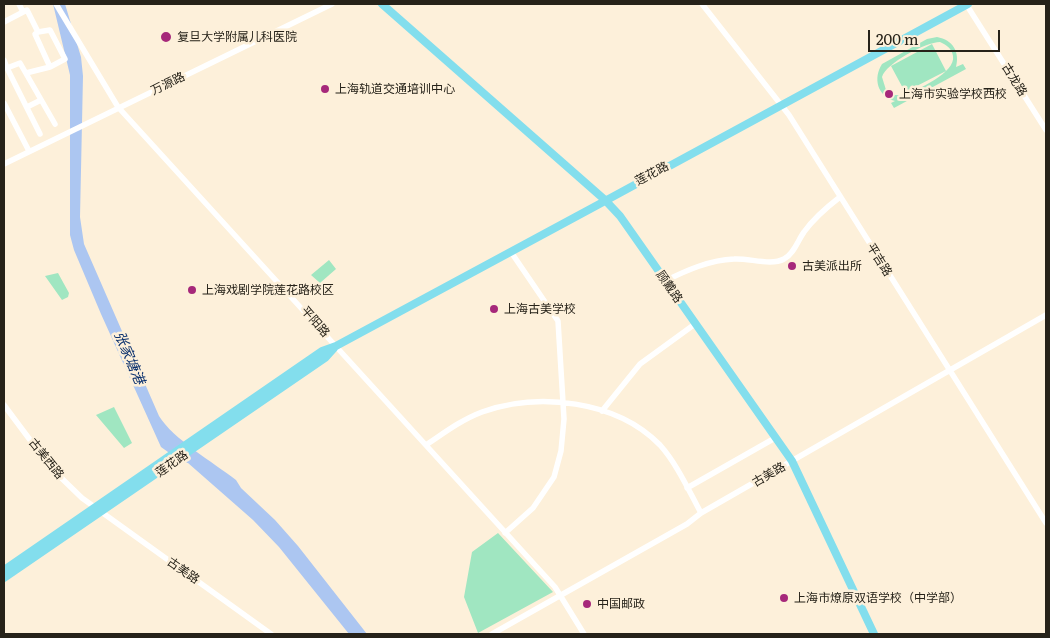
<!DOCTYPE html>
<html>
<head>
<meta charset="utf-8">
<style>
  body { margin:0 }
  #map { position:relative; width:1050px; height:638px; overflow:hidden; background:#fdf0da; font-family:Literata,serif }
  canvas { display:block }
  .frame { position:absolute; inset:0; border:5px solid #262219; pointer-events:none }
  .scale { position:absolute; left:868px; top:30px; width:132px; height:22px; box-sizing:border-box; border:2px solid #262219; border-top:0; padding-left:6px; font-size:15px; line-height:18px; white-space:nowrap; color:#262219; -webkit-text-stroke:4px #fdf0da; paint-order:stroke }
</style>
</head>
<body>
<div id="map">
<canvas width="1050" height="638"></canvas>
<div class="frame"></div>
<div class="scale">200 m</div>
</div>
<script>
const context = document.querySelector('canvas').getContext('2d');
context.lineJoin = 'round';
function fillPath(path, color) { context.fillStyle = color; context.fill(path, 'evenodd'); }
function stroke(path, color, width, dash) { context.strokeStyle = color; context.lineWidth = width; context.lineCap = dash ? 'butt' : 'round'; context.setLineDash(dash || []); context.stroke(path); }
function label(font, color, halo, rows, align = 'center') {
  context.font = font + ' Literata,"Noto Sans SC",serif'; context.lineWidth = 5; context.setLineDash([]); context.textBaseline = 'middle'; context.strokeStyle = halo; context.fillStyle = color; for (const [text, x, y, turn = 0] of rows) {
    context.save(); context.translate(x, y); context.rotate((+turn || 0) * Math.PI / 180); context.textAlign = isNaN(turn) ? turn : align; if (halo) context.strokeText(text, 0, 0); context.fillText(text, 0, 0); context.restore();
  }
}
const green = new Path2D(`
  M937 37C953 40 960 52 956 67L963 64 966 69 894 108 891 103 895 101C877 96 873 78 882 64L927 39ZM940 42C947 45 952 49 953 56 956 73 917 90 903 95H895L886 90 882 77C886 63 926 42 940 42Z
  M932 44 946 71 905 92 891 66Z
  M329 260 336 269 320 283 311 275Z
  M58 273 69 293 68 297 62 300 45 276Z
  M114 407 132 443 124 448 96 415Z
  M498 533 553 592 478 633 464 597 472 552Z`);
const water = new Path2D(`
  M53 4H65L81 57 83 76 80 217 84 244 159 416C173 439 213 462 236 480L241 488 275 520 298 546 367 634H349L279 547 253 520 188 463 182 462 161 447 101 314 74 250 70 235V75Z`);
const minor = new Path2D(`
  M19 4 23 12
  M56 4 118 107 555 587 584 634
  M702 4 789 115 1046 523
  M966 4 1046 130
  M4 22 27 10 38 32 35 34 50 67 65 59 50 30 38 32
  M4 60 7 68 20 63 55 124
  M7 68 40 134
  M26 73 50 67
  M4 103 29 151
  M27 107 41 100
  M4 164 332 4
  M665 281C687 270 710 260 734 259 749 258 771 266 784 259 794 254 798 240 804 232 814 218 827 207 840 197
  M4 405 51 468 82 498 271 634
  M602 411 640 364 695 324
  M426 445C444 433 461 420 482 412 538 392 616 400 660 445 677 464 689 491 701 513
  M687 488 775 438
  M505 533 533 508 554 477 561 451 564 419 558 321 511 252
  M492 634 687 524 701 513 1046 315`);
const major = new Path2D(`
  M382 4 605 200 620 216 792 461 874 634
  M4 570 322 351 336 346C547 233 758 118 968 4
  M4 578 325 358 334 348`);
const markers = [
  [166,37,6,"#a6287a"],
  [325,89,5,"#a6287a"],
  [889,94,5,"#a6287a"],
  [792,266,5,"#a6287a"],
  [192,290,5,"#a6287a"],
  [494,309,5,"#a6287a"],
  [784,598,5,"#a6287a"],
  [587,604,5,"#a6287a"]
];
const poiNames = [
  ["复旦大学附属儿科医院",177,37],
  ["上海轨道交通培训中心",335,89],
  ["上海市实验学校西校",899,94],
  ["古美派出所",802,266],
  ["上海戏剧学院莲花路校区",202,290],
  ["上海古美学校",504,309],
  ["上海市燎原双语学校（中学部）",794,598],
  ["中国邮政",597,604]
];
const streetNames = [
  ["古龙路",1014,80,58],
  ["万源路",168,84,-26],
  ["莲花路",652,174,-28],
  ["平吉路",879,260,58],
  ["顾戴路",669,287,55],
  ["平阳路",315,322,49],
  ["古美西路",46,459,51],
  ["莲花路",172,464,-35],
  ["古美路",769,475,-30],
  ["古美路",183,571,35]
];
const waterNames = [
  ["张家塘港",129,358,67]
];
fillPath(green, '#a0e6c1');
fillPath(water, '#acc6f1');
stroke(minor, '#fff', 5.5);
stroke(major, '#83deed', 8);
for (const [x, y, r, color] of markers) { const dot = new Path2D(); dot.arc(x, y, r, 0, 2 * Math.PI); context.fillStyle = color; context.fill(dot); stroke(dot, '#fdf0da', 2); }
label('12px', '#262219', '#fdf0da', poiNames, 'left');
label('12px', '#262219', '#fdf0da', streetNames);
label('italic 14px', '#0b316e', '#fdf0da', waterNames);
</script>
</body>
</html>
